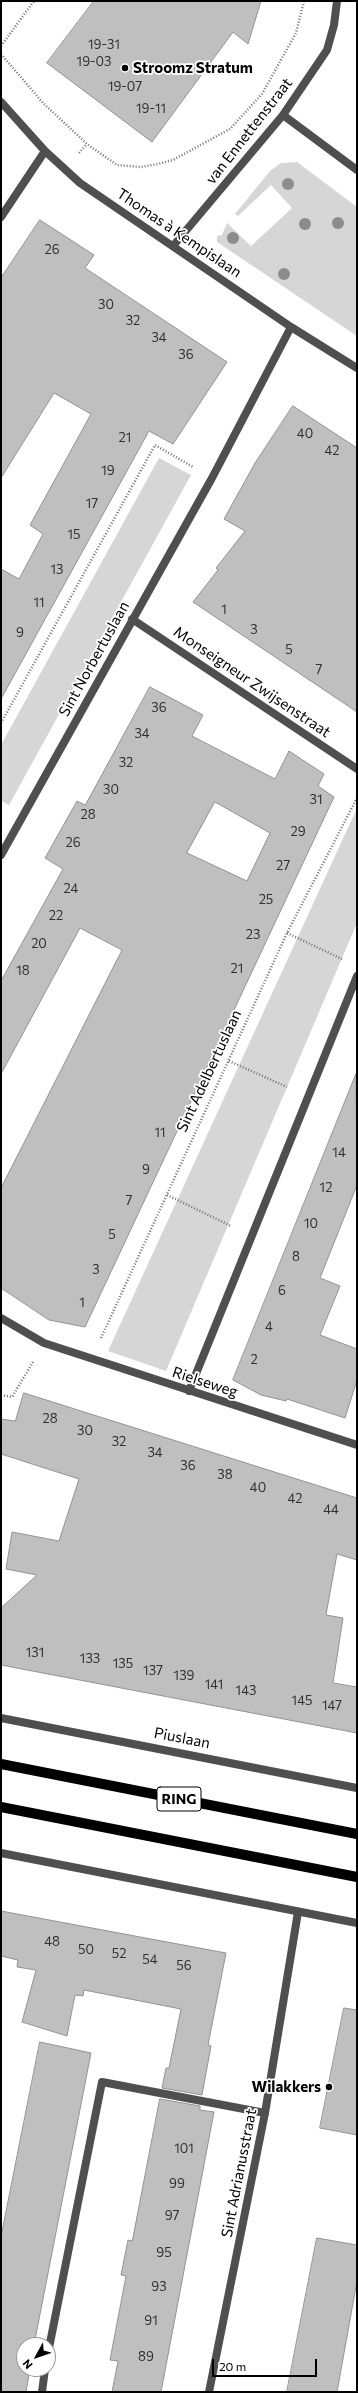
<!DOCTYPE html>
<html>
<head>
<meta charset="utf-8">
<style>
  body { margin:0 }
  #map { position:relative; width:358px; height:2393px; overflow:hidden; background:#fff; font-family:Commissioner,sans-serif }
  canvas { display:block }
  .frame { position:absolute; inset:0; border:2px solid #000; pointer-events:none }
  .north { position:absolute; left:16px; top:2337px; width:40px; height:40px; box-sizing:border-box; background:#fff; border:1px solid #999; border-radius:50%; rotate:230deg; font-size:11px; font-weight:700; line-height:16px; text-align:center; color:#000 }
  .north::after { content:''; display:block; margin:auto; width:14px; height:18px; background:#000; clip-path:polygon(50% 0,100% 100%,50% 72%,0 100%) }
  .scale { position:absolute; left:212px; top:2359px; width:105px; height:18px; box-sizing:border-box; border:2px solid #000; border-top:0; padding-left:5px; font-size:12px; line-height:14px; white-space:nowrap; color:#000; -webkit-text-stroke:3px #fff; paint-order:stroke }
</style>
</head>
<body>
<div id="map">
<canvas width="358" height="2393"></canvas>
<div class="frame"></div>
<div class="north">N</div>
<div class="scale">20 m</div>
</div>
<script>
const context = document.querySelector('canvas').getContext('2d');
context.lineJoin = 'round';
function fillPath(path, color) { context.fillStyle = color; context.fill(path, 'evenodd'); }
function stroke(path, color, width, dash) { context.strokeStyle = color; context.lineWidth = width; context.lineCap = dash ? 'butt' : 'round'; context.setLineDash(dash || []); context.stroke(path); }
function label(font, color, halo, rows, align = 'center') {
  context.font = font + ' Commissioner,sans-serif'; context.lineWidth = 3.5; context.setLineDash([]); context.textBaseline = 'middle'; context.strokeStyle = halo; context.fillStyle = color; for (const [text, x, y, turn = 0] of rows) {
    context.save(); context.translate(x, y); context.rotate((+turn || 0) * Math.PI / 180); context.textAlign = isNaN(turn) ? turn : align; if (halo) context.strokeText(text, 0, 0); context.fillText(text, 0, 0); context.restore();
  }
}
const green = new Path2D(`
  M297 162 357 207V336L217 242V236L222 235 227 223 251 246 292 208 271 185 238 216 235 214 270 171 281 163Z
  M159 458 191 475 9 805 1 801V745Z
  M357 808V923L166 1371 108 1351Z`);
const building = new Path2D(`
  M94 1H261L248 44 233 32 152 142 47 63Z
  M40 220 94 255 85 268 227 362 173 444 149 431 1 699V569L19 579 43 534 30 525 91 414 54 393 1 478V278Z
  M293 406 357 448V712L193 602 218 570 216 568 245 531 224 519 255 463Z
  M150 687 203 715 192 736 275 779 289 751 324 774 318 786 334 797 85 1327 49 1320 1 1288V1188L122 950 80 928 1 1074V981L63 869 45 858 77 801 85 805ZM215 802 270 833 247 881 187 853Z
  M356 1074 357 1185 320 1278 340 1286 320 1335 357 1349V1380L345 1418 287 1399 286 1401 261 1395 233 1380Z
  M24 1393 357 1498V1560L337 1554 326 1615 343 1618 333 1683 357 1687V1733L1 1665V1608L37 1575 6 1569 12 1532 59 1541 79 1479 1 1454V1419L15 1421Z
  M1 1911 226 1953 208 2045 211 2046 202 2095 162 2088 166 2068H169L181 2009 84 1990 83 1996 75 1995 67 2036 22 2022 36 1970 17 1967 18 1960 1 1956Z
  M344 2008 357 2010V2135L320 2128Z
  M40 2042 91 2053 34 2345H24V2369H30L26 2392H1V2237Z
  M160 2099 200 2106V2110L214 2112 161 2392H112L118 2361 110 2360 126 2276 121 2275 128 2240 132 2241Z
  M317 2238 357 2245V2281L337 2392H287Z`);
const path = new Path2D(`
  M1 46 34 1
  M1 54 43 103 87 144 117 165 141 167 158 164 173 160 230 129 262 94 296 33 304 1
  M79 153 87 144
  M1 723 155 445 193 467
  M287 933 342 959
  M229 1061 287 1087
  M167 1195 231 1226
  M101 1338 287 933 357 798
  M1 1395 12 1397 33 1362`);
const service = new Path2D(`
  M48 2353 102 2082 265 2113
  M42 2392 45 2369`);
const minor = new Path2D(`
  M1 102 45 151 80 183 291 327 357 368
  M283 115 357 170
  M1 217 45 151
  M173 246 283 115 327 50 334 25 337 1
  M132 619 357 769
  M1 855 212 478 291 327
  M1 1318 44 1343 357 1445
  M189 1391 357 976
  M1 1718 357 1788
  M1 1853 357 1923
  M209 2392 265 2113 298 1912`);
const primary = new Path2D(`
  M1 1764 357 1834
  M1 1807 357 1877`);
const trees = [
  [288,184],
  [338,223],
  [305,224],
  [233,238],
  [284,274]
];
const markers = [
  [125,68,4,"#000"],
  [329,2087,4,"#000"]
];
const numberNames = [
  ["19-31",104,45],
  ["19-03",94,62],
  ["19-07",125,87],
  ["19-11",151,109],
  ["26",52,250],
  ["30",106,305],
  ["32",133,321],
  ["34",159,338],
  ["36",186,355],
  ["40",305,434],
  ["21",125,438],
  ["42",332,451],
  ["19",108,471],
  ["17",92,504],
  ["15",74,535],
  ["13",57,570],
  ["11",39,603],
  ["1",224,610],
  ["3",254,630],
  ["9",20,633],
  ["5",289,650],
  ["7",319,670],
  ["36",159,708],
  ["34",142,734],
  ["32",126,763],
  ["30",111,790],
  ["31",316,800],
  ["28",88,815],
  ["29",298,832],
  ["26",73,843],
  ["27",283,866],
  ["24",71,889],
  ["25",266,900],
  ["22",56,916],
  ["23",253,935],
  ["20",39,944],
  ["21",237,969],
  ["18",23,971],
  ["11",160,1133],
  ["14",339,1153],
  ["9",146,1170],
  ["12",326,1188],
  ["7",129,1201],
  ["10",311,1224],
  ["5",112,1235],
  ["8",296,1257],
  ["3",96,1270],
  ["6",282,1291],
  ["1",82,1303],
  ["4",269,1327],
  ["2",254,1360],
  ["28",50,1419],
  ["30",85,1431],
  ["32",119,1442],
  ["34",155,1453],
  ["36",188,1466],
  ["38",225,1475],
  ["40",258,1488],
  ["42",295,1499],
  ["44",331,1510],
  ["131",35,1653],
  ["133",90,1659],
  ["135",123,1664],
  ["137",153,1671],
  ["139",184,1676],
  ["141",214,1685],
  ["143",246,1691],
  ["145",302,1701],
  ["147",332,1706],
  ["48",52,1942],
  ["50",86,1950],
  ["52",119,1954],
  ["54",150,1960],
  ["56",184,1966],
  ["101",184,2149],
  ["99",177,2184],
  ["97",172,2216],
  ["95",164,2253],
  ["93",159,2287],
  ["91",151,2321],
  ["89",146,2357]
];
const shields = [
  [179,1799,44]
];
const shieldNames = [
  ["RING",179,1799]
];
const poiNames = [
  ["Stroomz Stratum",133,68],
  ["Wilakkers",321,2087,"right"]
];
const streetNames = [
  ["van Ennettenstraat",249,131,-52],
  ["Thomas à Kempislaan",179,233,34],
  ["Sint Norbertuslaan",94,659,-61],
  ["Monseigneur Zwijsenstraat",252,682,34],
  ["Sint Adelbertuslaan",209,1071,-65],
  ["Rielseweg",205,1382,18],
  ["Piuslaan",182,1738,11],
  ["Sint Adrianusstraat",239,2173,-79]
];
fillPath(green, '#d6d6d6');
fillPath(building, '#bfbfbf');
stroke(building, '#939393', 1);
stroke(path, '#717171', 2.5, [1, 2]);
stroke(service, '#4f4f4f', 8);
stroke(minor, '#4f4f4f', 8);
stroke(primary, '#000', 10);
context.fillStyle = '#8c8c8c';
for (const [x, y] of trees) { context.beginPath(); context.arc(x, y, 6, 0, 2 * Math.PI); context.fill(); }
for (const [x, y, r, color] of markers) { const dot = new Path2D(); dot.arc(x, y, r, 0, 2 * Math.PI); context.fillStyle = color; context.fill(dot); stroke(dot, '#fff', 1.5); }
label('13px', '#303030', null, numberNames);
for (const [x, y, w] of shields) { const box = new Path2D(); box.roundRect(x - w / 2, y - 12, w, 24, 3); context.fillStyle = '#fff'; context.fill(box); stroke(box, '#000', 1); }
label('bold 14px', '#000', null, shieldNames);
label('bold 15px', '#000', '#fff', poiNames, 'left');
label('15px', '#000', '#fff', streetNames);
</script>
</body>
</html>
